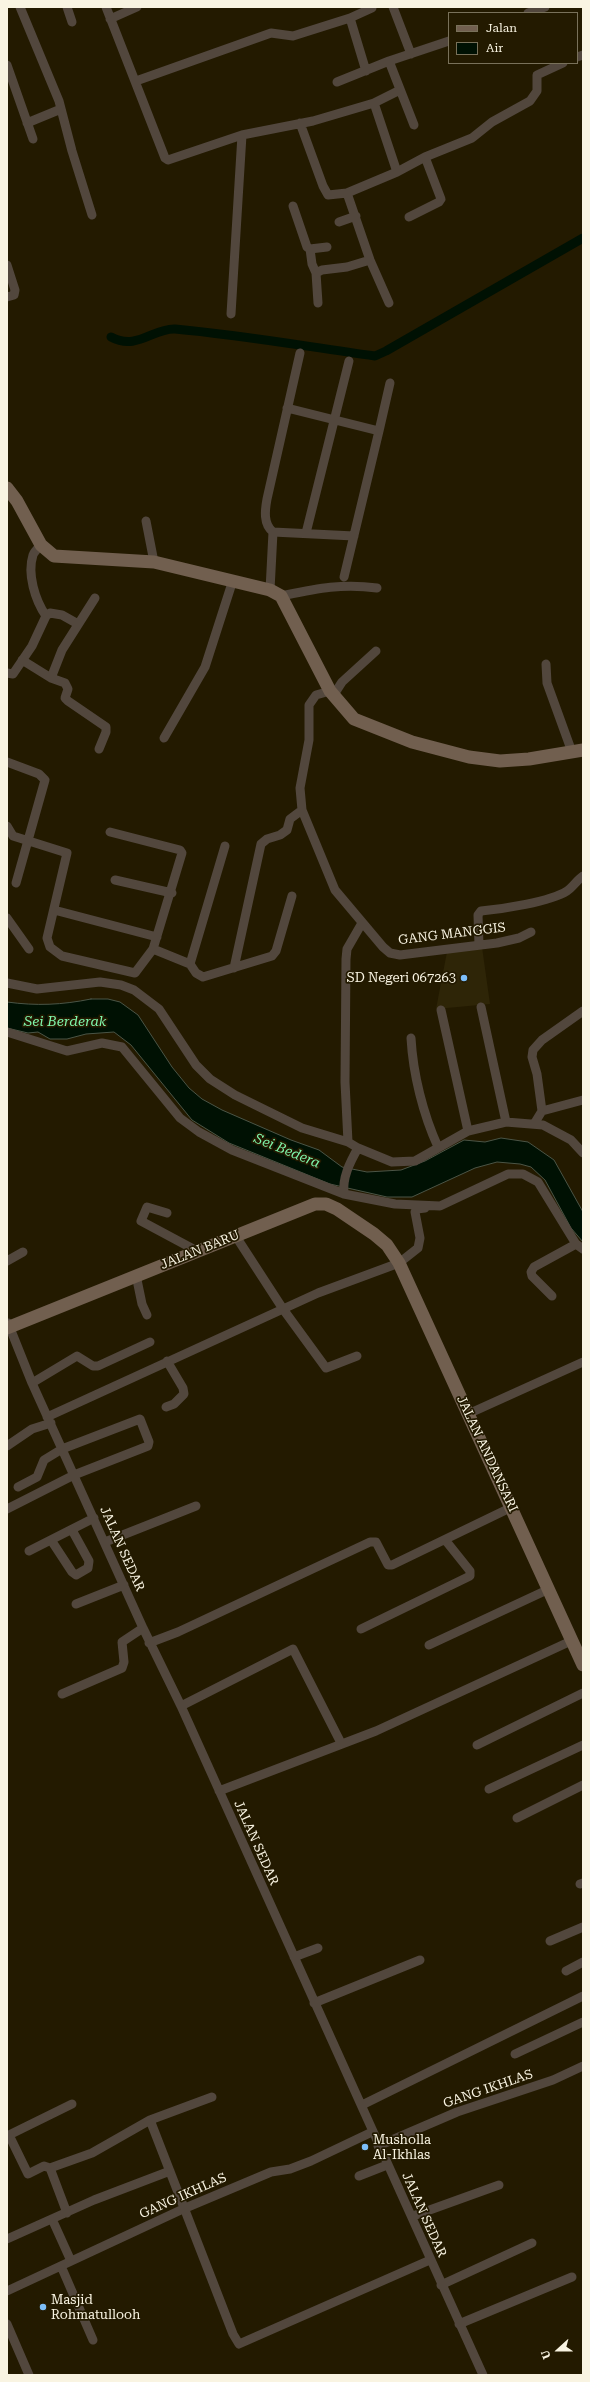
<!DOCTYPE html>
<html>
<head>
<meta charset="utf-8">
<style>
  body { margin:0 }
  #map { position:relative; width:590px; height:2382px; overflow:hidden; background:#231a00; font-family:"Roboto Serif",serif }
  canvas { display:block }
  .frame { position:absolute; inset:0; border:8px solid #f9f4e2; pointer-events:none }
  .legend { position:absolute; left:448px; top:12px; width:130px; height:52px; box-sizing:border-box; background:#231a00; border:1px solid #79715a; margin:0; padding:5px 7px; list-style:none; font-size:12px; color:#f9f4e2 }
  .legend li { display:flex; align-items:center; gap:8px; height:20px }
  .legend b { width:20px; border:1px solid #79715a }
  .north { position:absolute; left:538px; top:2330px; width:40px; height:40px; -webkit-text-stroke:3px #231a00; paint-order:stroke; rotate:249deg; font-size:11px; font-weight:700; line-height:16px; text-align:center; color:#f9f4e2 }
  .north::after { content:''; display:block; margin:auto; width:14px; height:18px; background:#f9f4e2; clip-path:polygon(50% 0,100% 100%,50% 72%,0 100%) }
</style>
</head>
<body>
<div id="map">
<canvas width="590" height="2382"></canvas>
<div class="frame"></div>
<ul class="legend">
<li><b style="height:5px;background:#715f4f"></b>Jalan</li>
<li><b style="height:11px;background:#001103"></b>Air</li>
</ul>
<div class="north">U</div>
</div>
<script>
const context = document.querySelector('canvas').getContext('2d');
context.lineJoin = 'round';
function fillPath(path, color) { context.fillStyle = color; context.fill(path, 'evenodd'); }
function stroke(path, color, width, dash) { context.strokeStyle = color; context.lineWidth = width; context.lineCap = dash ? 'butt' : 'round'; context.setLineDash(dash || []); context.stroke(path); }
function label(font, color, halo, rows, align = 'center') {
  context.font = font + ' "Roboto Serif",serif'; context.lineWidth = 3.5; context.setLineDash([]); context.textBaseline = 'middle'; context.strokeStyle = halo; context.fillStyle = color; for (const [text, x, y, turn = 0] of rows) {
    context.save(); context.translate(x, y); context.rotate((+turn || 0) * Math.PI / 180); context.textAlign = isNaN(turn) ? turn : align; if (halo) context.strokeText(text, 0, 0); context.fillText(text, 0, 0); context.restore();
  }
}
const built = new Path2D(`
  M482 947 490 1004 436 1009 447 952Z`);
const water = new Path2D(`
  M91 999H108L120 1002 138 1015 172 1067 189 1088 202 1099 222 1110 291 1140 319 1150 342 1167 367 1172 401 1170 425 1161 464 1140 485 1142 501 1138 528 1142 554 1160 583 1212V1242L571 1228 545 1180 531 1167 520 1164 497 1162 475 1168 412 1197H387L330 1184 229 1143 192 1120 131 1045 114 1032 86 1034 67 1039H50L38 1032 28 1033 7 1028V1002C36 1006 62 1005 91 999Z`);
const canal = new Path2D(`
  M111 337C137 351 153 328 175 329 242 335 309 347 375 356L386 351 583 238`);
const street = new Path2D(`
  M20 7 59 101 72 151 92 215
  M67 7 72 22
  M106 7 165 158 168 160 242 135 313 121 374 103 397 172 347 193 370 260 389 303
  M393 7 411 54
  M528 13 545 7
  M350 18 372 8
  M110 19 137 7
  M577 57 583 55
  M389 61 449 41
  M7 65 33 139
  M136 81 271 33 293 36 350 18 366 71
  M337 82 389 61 414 125
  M374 103 400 90
  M27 123 61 109
  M300 123 323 186 328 195 347 193
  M397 172 425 157 472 138 492 122 530 101 537 91V75L563 63
  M293 206 307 247 310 249 327 247
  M409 217 439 202 441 199 425 157
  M339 222 356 216
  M310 249 312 264 316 273
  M7 265 15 290 14 295 7 297
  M318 303 316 273 322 270 347 267 370 260
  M231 314 242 135
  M287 408 379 431 344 577
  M379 431 390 383
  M146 521 154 562
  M273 532 354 536
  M306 533 349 361
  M270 590 273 532C263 524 265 510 267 499L300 353
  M281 596C315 589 341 583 377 588
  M46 616 50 613 62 615 78 624
  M22 660 51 678 65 683 68 689 65 698 68 701 106 727V732L99 749
  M546 664 547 683 572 752
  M7 673 13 674 32 646 46 616C35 600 27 574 33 555 34 552 38 548 41 545
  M51 678 62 650 95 598
  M330 691 316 695 309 705V740L300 788 302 810 335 890 383 947 390 953 400 955 497 943 519 938 531 932
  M333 696 342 682 376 651
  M164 738 205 667 233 580
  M7 762 39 774 45 780 16 883
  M7 826 13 836 67 853 47 938 50 947 62 956 135 973 153 949 182 853 180 850 110 832
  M115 880 172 893
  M54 910 157 937
  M7 918 29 949
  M479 945 478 915 481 911C502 909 550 902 567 891 573 887 577 880 583 876
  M153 949 190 964 196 973 203 977 272 956 276 951 292 896
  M190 964 225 846
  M234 968 261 844 267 839 280 835 287 830 290 819 302 810
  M7 983 37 989 100 982 121 985 134 990 159 1009 196 1065 210 1079 235 1095 302 1128 348 1142 358 1148 392 1162 415 1161 468 1131 506 1122 543 1125 571 1140 583 1153
  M481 1007 506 1122
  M441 1010 468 1131
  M7 1032 67 1051 102 1043 122 1047 180 1118 199 1132 232 1150 344 1194 395 1204 440 1206 508 1174H523L538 1182 576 1244 583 1249
  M411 1038C413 1074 423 1114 438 1147
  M542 1111 537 1074 532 1057 533 1050 542 1040 583 1011
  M534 1124 542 1111 583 1100
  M348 1142 345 1082 346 959 347 949 362 923
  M344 1194C342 1178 350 1162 358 1148
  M167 1213 147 1207 141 1221 197 1251
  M235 1235 283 1309 326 1368 357 1356
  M7 1261 23 1252
  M136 1275 142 1304 147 1315
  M552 1296 532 1276 531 1272 534 1267 576 1244
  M8 1323 32 1383 143 1628 181 1706 483 2375
  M32 1383 77 1356 93 1366H98L150 1342
  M166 1407 174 1404 184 1394 183 1388 167 1361
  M468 1414 583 1362
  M47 1417 318 1293 399 1263 418 1248 420 1238 415 1212 417 1209 425 1208
  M7 1446 32 1429 51 1423
  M7 1509 74 1475 148 1446 149 1442 140 1419 62 1449 44 1460 37 1477 18 1487
  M51 1540 72 1572 76 1575 88 1568 89 1561 72 1530
  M105 1542 196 1506
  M29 1551 94 1518
  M76 1604 124 1585
  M361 1629 470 1576V1571L446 1541
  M149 1643 178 1632 370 1542H376L388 1565H392L512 1507
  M429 1645 547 1590
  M62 1694 122 1668 124 1662 122 1642 143 1628
  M181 1706 293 1649 341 1743
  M477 1745 583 1693
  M489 1789 583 1745
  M219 1791 376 1731 571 1641
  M517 1818 583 1785
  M580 1884 583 1883
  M550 1941 583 1927
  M294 1957 318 1948
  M566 1971 583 1962
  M314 2003 420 1960
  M515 2054 583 2022
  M362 2105 583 1996
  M150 2120 233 2334 239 2344 430 2260
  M378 2146 457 2112 553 2080 583 2066
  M50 2168 44 2166 28 2174 9 2135 72 2104
  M359 2176 387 2165
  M67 2213 50 2168 92 2153 150 2120 212 2097
  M413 2216 499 2185
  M52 2219 71 2261
  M7 2239 94 2200 170 2171
  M61 2266 93 2340
  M441 2285 532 2243
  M7 2291 183 2209 271 2172 290 2169 311 2161 372 2132
  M7 2324 29 2375
  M459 2324 572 2277`);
const secondary = new Path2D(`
  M7 488 17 501 41 545 54 556 154 562 270 590 281 596 330 691 354 719 412 742 469 757 500 761 529 759 583 750
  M7 1328 315 1204H326L337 1209 374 1234 387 1245 399 1263 583 1665`);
const markers = [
  [464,978,4,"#7cbef9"],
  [365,2147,4,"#7cbef9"],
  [43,2307,4,"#7cbef9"]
];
const streetNames = [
  ["GANG MANGGIS",452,934,-7],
  ["JALAN BARU",200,1250,-22],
  ["JALAN ANDANSARI",487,1454,65],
  ["JALAN SEDAR",122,1549,66],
  ["JALAN SEDAR",256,1843,66],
  ["GANG IKHLAS",488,2089,-19],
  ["GANG IKHLAS",183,2196,-24],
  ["JALAN SEDAR",424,2215,66]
];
const poiNames = [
  ["SD Negeri 067263",456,978,"right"],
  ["Musholla",373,2140],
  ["Al-Ikhlas",373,2155],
  ["Masjid",51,2300],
  ["Rohmatullooh",51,2315]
];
const waterNames = [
  ["Sei Berderak",65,1022],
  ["Sei Bedera",287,1151,22]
];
fillPath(built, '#2e2507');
fillPath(water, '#001103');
stroke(water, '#4b5546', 1);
stroke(canal, '#001103', 9);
stroke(street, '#52473d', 9);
stroke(secondary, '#715f4f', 13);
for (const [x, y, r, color] of markers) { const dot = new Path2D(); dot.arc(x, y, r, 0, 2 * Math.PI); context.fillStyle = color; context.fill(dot); stroke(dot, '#231a00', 1.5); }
label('13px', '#f9f4e2', '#231a00', streetNames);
label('13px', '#f9f4e2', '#231a00', poiNames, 'left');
label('italic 14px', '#7ff7ac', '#231a00', waterNames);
</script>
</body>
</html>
